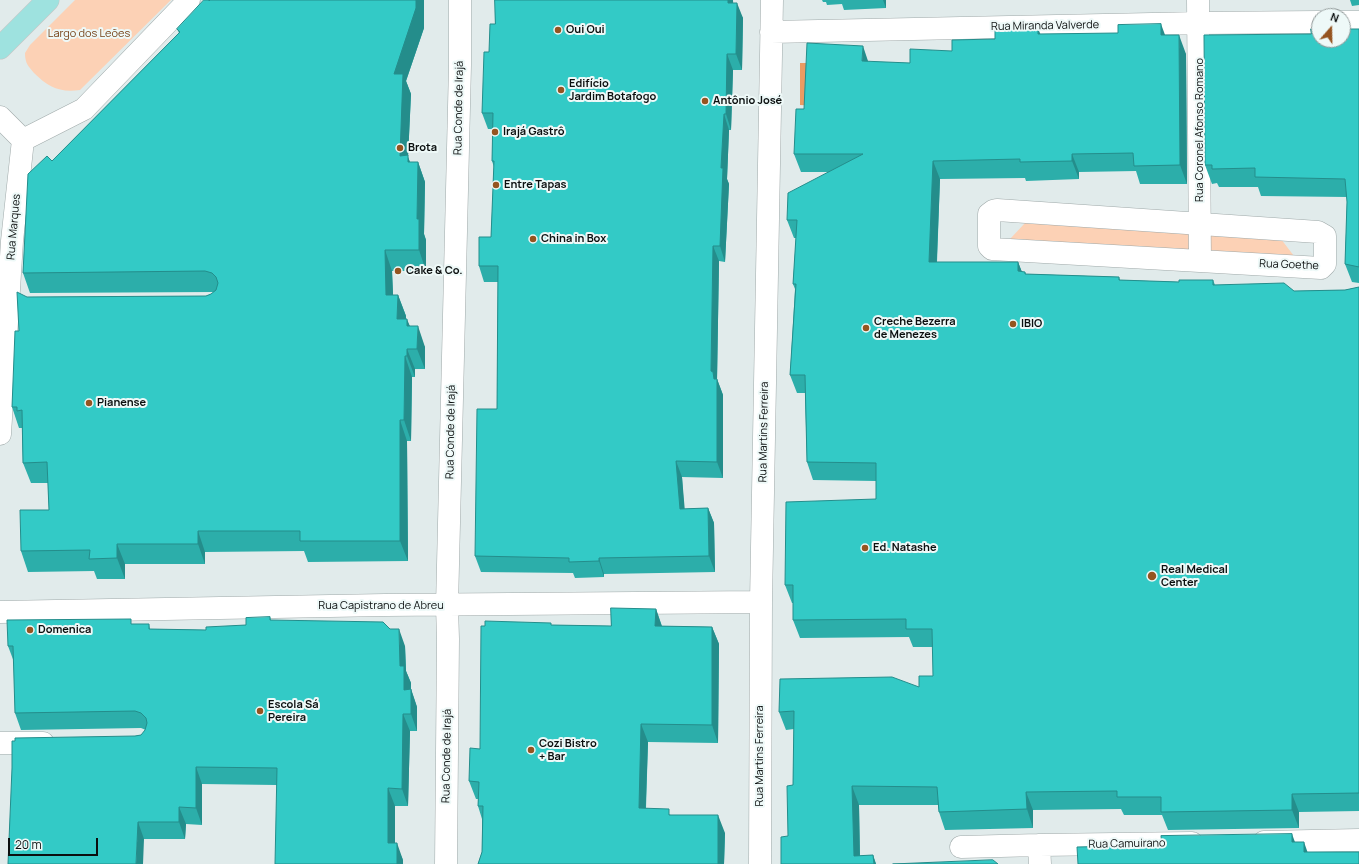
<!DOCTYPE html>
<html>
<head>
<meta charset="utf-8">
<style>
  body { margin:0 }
  #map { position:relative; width:1359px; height:864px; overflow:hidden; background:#e1ebeb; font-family:Manrope,sans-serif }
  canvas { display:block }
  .north { position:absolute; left:1311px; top:8px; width:40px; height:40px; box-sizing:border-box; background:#eef9f8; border:1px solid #939b9b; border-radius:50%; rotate:20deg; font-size:11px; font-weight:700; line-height:16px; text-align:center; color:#0b0f0f }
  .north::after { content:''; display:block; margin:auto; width:14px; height:18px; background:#955420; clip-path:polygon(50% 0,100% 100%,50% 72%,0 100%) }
  .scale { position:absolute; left:8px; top:838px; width:90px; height:18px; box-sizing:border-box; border:2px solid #0b0f0f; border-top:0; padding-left:5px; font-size:12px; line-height:14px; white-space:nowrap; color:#0b0f0f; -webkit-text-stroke:3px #eef9f8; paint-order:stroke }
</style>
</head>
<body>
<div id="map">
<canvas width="1359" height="864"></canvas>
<div class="north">N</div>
<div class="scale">20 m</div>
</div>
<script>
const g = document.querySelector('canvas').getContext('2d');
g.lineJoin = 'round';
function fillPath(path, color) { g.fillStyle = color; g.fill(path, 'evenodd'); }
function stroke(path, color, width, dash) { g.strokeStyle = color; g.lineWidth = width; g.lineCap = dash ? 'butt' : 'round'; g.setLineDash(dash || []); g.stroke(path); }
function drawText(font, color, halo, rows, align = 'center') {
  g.font = font + ' Manrope,sans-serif'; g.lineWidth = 4; g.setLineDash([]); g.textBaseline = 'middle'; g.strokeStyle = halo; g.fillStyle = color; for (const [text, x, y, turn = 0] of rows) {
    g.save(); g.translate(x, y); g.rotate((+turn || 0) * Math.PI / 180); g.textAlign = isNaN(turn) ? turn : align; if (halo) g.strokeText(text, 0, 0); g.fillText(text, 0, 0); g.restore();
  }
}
fillPath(new Path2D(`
  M 75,0 L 171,0 L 80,90 C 60,93 48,87 34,73 C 28,66 25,63 25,53 L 30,45 Z
  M 1025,223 L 1281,239 L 1294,256 L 1010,239 Z`), '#fcd1b5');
fillPath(new Path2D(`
  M 800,63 L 813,63 L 818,106 L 800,105 Z`), '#eb9b62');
const minor = new Path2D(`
  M 1198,0 L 1200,261
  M 1343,22 L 1359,22
  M 771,32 L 1199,23 L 1319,22
  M 0,117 L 23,140
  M 23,140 L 84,109 L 189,0
  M 997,210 L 1318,232 L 1325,236 L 1325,264 L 1321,268 L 992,249 L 989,246 L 989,214 L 993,211 Z
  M 0,434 L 12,241 L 23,140
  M 0,612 L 385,605 L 761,602
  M 0,743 L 43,743
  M 1264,842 L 1359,840
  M 961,847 L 1039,845
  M 446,864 L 448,639 L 447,606 L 460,65 L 460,0
  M 760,864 L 761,602 L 772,0
  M 1040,864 L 1039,845 L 1192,843`);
const major = new Path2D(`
  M 0,48 L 48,0`);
stroke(minor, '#9fa9a9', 23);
stroke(major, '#c4c5c5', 23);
stroke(minor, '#fff', 22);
stroke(major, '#9ee2df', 22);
fillPath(new Path2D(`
  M 822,0 L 886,0 L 886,8 L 844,10 L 842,4 L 827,5 L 826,2 L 823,2 Z
  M 1350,0 L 1359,0 L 1359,5 L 1352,6 Z
  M 209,1 L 424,28 L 406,81 L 411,94 L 408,157 L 410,162 L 418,162 L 425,182 L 424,234 L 426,240 L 426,271 L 392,271 L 393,295 L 398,295 L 406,316 L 406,319 L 410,326 L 425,347 L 425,369 L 415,369 L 415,377 L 412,377 L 411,441 L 407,441 L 408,561 L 308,562 L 304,551 L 205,552 L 205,564 L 125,564 L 125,579 L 97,579 L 94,571 L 28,572 L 21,551 L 49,510 L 48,483 L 31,483 L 23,463 L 22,428 L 19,428 L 12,407 L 19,331 L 27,297 L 206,296 L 211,294 L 214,292 L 30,293 L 23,273 L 52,161 L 179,33 L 177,29 Z
  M 733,3 L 743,18 L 742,70 L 733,70 L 731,130 L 729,130 L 727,179 L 729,184 L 725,262 L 719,261 L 717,379 L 723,395 L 723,478 L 682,477 L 684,509 L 708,508 L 714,523 L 715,572 L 604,574 L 604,577 L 575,578 L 573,573 L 481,572 L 475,556 L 497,409 L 498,282 L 484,282 L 479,266 L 491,237 L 494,167 L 492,161 L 493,129 L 488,129 L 482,113 L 489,52 L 495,24 Z
  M 1359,29 L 1359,283 L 1352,282 L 1345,264 L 1347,202 L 1347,197 L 1261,196 L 1258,187 L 1219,187 L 1217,183 L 1212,184 L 1205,165 L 1311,34 Z
  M 1040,34 L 1165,35 L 1186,54 L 1187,184 L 1140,184 L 1136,171 L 1079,172 L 1079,179 L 1026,181 L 1025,178 L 940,179 L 937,262 L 1018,262 L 1022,272 L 1025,272 L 1026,274 L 1119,277 L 1120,280 L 1179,282 L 1213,280 L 1215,285 L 1294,291 L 1345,290 L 1359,287 L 1359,811 L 1299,812 L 1299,828 L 1168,830 L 1162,815 L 1124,815 L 1121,809 L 1033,810 L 1033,828 L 945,830 L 939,812 L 938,805 L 859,805 L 860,856 L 873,855 L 876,864 L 781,864 L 788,836 L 793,785 L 794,729 L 786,730 L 779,712 L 919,687 L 933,676 L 933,647 L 913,647 L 909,637 L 800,638 L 793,620 L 793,603 L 792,603 L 785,585 L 876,499 L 876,481 L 813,480 L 807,462 L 805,393 L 797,393 L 790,375 L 795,289 L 793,284 L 796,238 L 794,238 L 787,220 L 828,172 L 801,172 L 794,154 L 804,109 L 868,62 L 910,63 L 995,39 Z
  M 656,609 L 662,626 L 712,627 L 719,644 L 718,743 L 648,742 L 646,808 L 671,815 L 725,833 L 724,864 L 478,864 L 482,852 L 482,819 L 478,806 L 478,799 L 476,799 L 469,781 L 480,749 L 552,625 L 611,626 Z
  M 270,617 L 271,620 L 405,646 L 406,671 L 411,683 L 411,690 L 411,689 L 417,707 L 417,731 L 410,731 L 408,806 L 395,806 L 395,843 L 403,860 L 276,785 L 202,784 L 202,825 L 186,824 L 185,839 L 144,839 L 8,864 L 135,736 L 141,735 L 146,730 L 141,728 L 21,730 L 15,713 L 14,662 L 8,646 L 133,624 L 149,624 L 150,629 L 206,630 L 246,625 Z`), '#2caeaa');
fillPath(new Path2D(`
  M 416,0 L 424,0 L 424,28 L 406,81 L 411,94 L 408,157 L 415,176 L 400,156 L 394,74 Z
  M 728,0 L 733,0 L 734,19 L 728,3 Z
  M 883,0 L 886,0 L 886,8 Z
  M 737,3 L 743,18 L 742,70 L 736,54 Z
  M 1161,24 L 1168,43 L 1161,35 Z
  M 1038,28 L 1045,46 L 1038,34 Z
  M 1179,35 L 1186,54 L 1187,184 L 1180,165 Z
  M 863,46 L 869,64 L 862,61 Z
  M 727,54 L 733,70 L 731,130 L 726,114 Z
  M 724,114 L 729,130 L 727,179 L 729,184 L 725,262 L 720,246 L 721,168 Z
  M 1072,154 L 1079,172 L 1079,179 L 1072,161 Z
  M 933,161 L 940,179 L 936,280 L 929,262 Z
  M 418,162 L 425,182 L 424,234 L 426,240 L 426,271 L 419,250 L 417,219 Z
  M 713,246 L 719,261 L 717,381 L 717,379 L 723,395 L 723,478 L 717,462 L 711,371 Z
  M 385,250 L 392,271 L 394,316 L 386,295 Z
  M 1018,262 L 1025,280 L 1018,271 Z
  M 398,295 L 406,316 L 405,340 L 397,319 Z
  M 407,319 L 415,340 L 407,326 Z
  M 418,326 L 425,347 L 425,369 L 417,349 Z
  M 407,349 L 415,369 L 415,377 L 407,356 Z
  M 405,356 L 412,377 L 411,441 L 404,420 Z
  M 400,420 L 407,441 L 408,561 L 400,541 Z
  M 676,461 L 682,477 L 686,524 L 680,509 Z
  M 708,508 L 714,523 L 715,572 L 709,556 Z
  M 198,531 L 205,552 L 205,564 L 198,544 Z
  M 117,544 L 125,564 L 125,579 L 117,558 Z
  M 599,558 L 604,574 L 604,577 L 599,561 Z
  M 656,609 L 662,627 L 655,626 Z
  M 712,627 L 719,644 L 718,743 L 712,725 Z
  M 399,629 L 405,646 L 406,671 L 411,683 L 410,707 L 404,690 L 400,666 Z
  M 411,689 L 417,707 L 417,731 L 411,714 Z
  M 403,714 L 410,731 L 408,806 L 402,789 Z
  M 641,724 L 648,742 L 645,826 L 639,808 Z
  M 196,767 L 202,784 L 202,825 L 196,808 Z
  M 852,786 L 859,805 L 860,864 L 854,856 Z
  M 388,788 L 395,806 L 395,860 L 388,843 Z
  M 1026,792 L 1033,810 L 1033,828 L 1027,809 Z
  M 1292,794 L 1299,812 L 1299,828 L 1292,810 Z
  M 179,807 L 186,824 L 185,839 L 179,822 Z
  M 718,815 L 725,833 L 724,864 L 718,864 Z
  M 138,822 L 144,839 L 143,864 L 136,864 Z
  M 1292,834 L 1299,853 L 1292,842 Z
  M 1304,842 L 1311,862 L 1304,852 Z
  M 397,843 L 403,860 L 403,864 L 397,864 Z
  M 873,855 L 876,864 L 874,864 Z`), '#248d8b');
const building = new Path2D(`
  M 204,0 L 209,0 L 209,1 L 210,0 L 416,0 L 416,8 L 394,74 L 403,74 L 400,156 L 408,155 L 408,162 L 418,162 L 417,219 L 419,219 L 419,250 L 385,250 L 386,295 L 398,295 L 397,319 L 407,319 L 407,326 L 418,326 L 417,349 L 407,349 L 407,356 L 405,356 L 404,420 L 400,420 L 400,541 L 300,541 L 300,531 L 198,531 L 198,544 L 117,544 L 117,558 L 89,559 L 90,550 L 21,551 L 20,510 L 49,510 L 47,462 L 23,463 L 22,410 L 17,411 L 17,407 L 12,407 L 15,331 L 19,331 L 17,292 L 27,297 L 206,296 L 211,294 L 216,290 L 218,283 L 216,277 L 212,273 L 205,271 L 23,273 L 28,174 L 47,156 L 52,161 L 180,32 L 177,29 Z
  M 495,0 L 728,0 L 728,3 L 737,3 L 736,54 L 727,54 L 726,114 L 724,114 L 721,168 L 723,168 L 720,246 L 713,246 L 711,371 L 713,372 L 714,379 L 717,379 L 717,462 L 676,461 L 680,509 L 708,508 L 709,556 L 599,558 L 599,561 L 569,562 L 569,558 L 475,556 L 477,409 L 497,409 L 498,266 L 479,266 L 479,237 L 491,237 L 494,161 L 492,161 L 493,113 L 482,113 L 484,52 L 489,52 L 490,24 L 495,24 Z
  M 1161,24 L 1161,35 L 1179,35 L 1180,165 L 1134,166 L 1133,153 L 1072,154 L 1072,161 L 1020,162 L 1020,159 L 933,161 L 929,262 L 1018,262 L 1018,271 L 1025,272 L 1025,274 L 1119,277 L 1119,280 L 1179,282 L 1179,280 L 1213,280 L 1213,285 L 1284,283 L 1294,291 L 1345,290 L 1359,287 L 1359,793 L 1292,794 L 1292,810 L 1161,812 L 1161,797 L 1117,797 L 1117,791 L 1026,792 L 1027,809 L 939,812 L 937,787 L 852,786 L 854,856 L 873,855 L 874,864 L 781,864 L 781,837 L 788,836 L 787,786 L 793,785 L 794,711 L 779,712 L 780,679 L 892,677 L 919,687 L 919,676 L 933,676 L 932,629 L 906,629 L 906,619 L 793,620 L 793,585 L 785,585 L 786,502 L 876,499 L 876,463 L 807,462 L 805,375 L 790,375 L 796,284 L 793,284 L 797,220 L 787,220 L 788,193 L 863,154 L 794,154 L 796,109 L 804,109 L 807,43 L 863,46 L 862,61 L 910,63 L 910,49 L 952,51 L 952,40 L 995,39 L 995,28 L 1038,28 L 1038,34 L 1118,33 L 1118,25 Z
  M 1311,29 L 1319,29 L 1319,40 L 1343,40 L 1343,29 L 1359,29 L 1359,267 L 1345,264 L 1347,202 L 1345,179 L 1255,177 L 1255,168 L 1212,169 L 1212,165 L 1205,165 L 1204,35 L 1311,34 Z
  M 611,608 L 656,609 L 655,626 L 712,627 L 712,725 L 641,724 L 639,808 L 669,809 L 669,815 L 718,815 L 718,864 L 478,864 L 482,852 L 483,806 L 478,806 L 479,782 L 469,781 L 470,748 L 480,749 L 481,626 L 485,626 L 485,621 L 551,623 L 551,625 L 611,626 Z
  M 270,617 L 270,620 L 383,622 L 390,629 L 399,629 L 400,666 L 404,666 L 404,690 L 411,689 L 411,714 L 403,714 L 402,789 L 388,788 L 388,843 L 397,843 L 397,864 L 275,864 L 277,768 L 196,767 L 196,808 L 179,807 L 179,822 L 138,822 L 136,864 L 8,864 L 12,768 L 12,741 L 15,741 L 15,738 L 135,736 L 141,735 L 145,730 L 147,723 L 146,718 L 141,713 L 135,711 L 15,713 L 13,646 L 8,646 L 7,620 L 131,619 L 131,624 L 149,624 L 149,629 L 206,630 L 206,627 L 246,625 L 246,618 Z
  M 1292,834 L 1292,842 L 1304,842 L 1304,852 L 1359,852 L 1359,864 L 1078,864 L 1077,847 L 1162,845 L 1161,836 Z
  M 993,860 L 998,864 L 893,864 Z`);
fillPath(building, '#33cac6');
stroke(building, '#248d8b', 1);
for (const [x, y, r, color] of [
  [558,30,4,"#955420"],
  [561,90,4,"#955420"],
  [705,101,4,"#955420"],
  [495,132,4,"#955420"],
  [400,148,4,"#955420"],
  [496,185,4,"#955420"],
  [533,239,4,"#955420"],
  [398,271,4,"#955420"],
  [1013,324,4,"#955420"],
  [866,328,4,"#955420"],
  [89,403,4,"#955420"],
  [865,548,4,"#955420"],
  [1152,576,5,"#955420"],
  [30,630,4,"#955420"],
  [260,711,4,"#955420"],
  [531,750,4,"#955420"]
]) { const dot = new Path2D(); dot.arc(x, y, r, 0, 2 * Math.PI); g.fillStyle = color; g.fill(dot); stroke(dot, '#eef9f8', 1.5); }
drawText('11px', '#0b0f0f', '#eef9f8', [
  ["Rua Miranda Valverde",1045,26,-1],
  ["Rua Conde de Irajá",459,108,-89],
  ["Rua Coronel Afonso Romano",1200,130,-90],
  ["Rua Marques",14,227,-85],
  ["Rua Goethe",1289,265,2],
  ["Rua Conde de Irajá",451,432,-89],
  ["Rua Martins Ferreira",764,432,-89],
  ["Rua Capistrano de Abreu",381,606],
  ["Rua Conde de Irajá",447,756,-89],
  ["Rua Martins Ferreira",760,756,-90],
  ["Rua Camuirano",1127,844,-1]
]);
drawText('bold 11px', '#0b0f0f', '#eef9f8', [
  ["Oui Oui",566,30],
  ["Edifício",569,84],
  ["Jardim Botafogo",569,97],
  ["Antônio José",713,101],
  ["Irajá Gastrô",503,132],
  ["Brota",408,148],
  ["Entre Tapas",504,185],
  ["China in Box",541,239],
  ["Cake & Co.",406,271],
  ["Creche Bezerra",874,322],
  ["de Menezes",874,335],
  ["IBIO",1021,324],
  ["Pianense",97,403],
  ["Ed. Natashe",873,548],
  ["Real Medical",1161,570],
  ["Center",1161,583],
  ["Domenica",38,630],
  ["Escola Sá",268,705],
  ["Pereira",268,718],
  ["Cozi Bistro",539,744],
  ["+ Bar",539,757]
], 'left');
drawText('11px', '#764218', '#eef9f8', [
  ["Largo dos Leões",89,34]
]);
</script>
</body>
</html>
